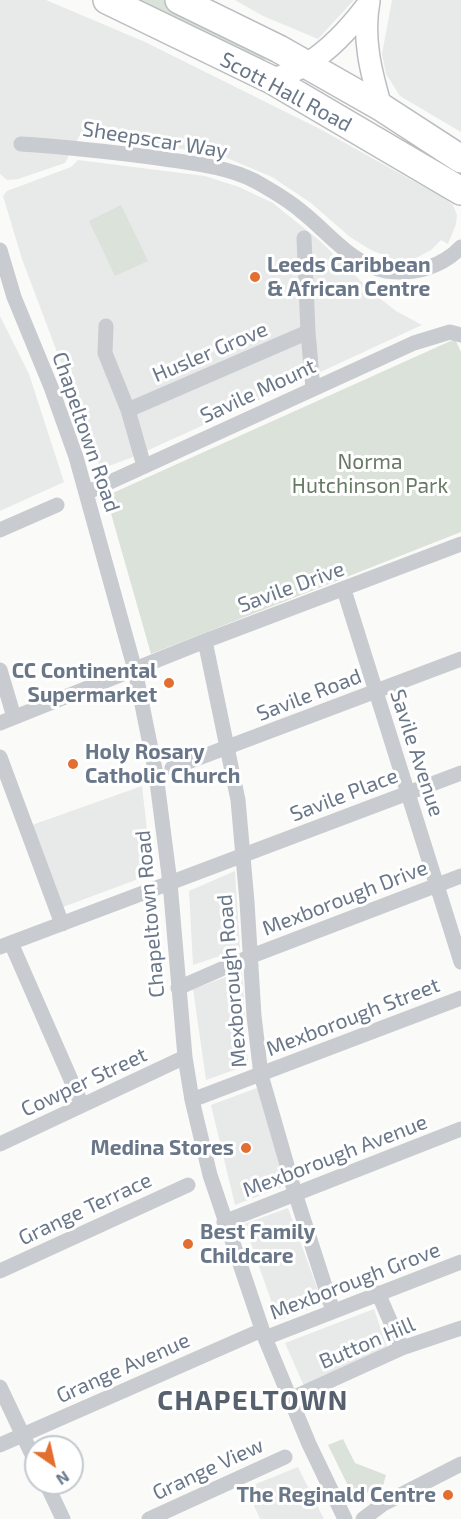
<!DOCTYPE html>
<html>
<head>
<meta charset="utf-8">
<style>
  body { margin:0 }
  #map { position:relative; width:461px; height:1519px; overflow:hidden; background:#fafaf8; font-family:"Exo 2",sans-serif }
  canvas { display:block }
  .north { position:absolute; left:24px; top:1435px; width:60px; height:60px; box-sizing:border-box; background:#fff; border:2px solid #c3c9d0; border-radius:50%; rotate:146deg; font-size:16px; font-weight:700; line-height:24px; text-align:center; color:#697789 }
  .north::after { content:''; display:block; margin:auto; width:21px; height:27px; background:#e26e30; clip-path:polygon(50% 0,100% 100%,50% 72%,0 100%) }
</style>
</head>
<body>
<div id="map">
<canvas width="461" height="1519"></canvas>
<div class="north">N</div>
</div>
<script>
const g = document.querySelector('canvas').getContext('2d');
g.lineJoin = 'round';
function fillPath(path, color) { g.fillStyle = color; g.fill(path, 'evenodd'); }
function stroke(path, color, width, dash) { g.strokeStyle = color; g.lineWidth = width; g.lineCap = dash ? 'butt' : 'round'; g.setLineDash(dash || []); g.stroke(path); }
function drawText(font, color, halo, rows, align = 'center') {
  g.font = font + ' "Exo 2",sans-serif'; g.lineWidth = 6; g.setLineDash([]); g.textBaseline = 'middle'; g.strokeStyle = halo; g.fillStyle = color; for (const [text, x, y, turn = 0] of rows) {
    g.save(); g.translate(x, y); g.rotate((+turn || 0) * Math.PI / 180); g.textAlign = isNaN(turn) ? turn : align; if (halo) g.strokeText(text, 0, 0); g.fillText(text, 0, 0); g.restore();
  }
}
fillPath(new Path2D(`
  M 0,0 L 46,0 L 145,42 L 320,129 L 442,197 L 453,205 L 457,215 L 456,224 L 448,244 L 441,240 L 431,250 L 416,258 L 396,260 L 371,250 L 350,237 L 311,203 L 272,177 L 220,155 L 182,149 L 94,140 L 81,133 L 65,163 L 18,179 L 7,180 L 0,174 Z
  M 235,0 L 354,0 L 318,39 L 263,16 Z
  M 392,0 L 461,0 L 461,132 L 400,96 L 386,74 L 382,54 Z
  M 78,160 L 205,176 L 239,187 L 273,203 L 320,241 L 373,293 L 396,311 L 422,325 L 301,381 L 133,457 L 101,469 L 22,259 L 3,196 L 7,191 L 71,167 Z
  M 0,316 L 29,374 L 64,482 L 0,511 Z
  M 142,786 L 152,874 L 63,907 L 32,825 Z
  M 235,871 L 240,949 L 193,965 L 189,891 Z
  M 242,971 L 248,1065 L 206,1080 L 193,989 Z
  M 257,1088 L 285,1186 L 235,1205 L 211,1105 Z
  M 288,1208 L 323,1304 L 278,1320 L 244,1224 Z
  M 374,1309 L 387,1347 L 304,1386 L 285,1343 Z
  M 298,1467 L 324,1519 L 260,1519 L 246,1488 Z`), '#e8e9e9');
fillPath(new Path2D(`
  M 133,0 L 163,0 L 268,53 L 264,61 L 255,60 Z
  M 121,205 L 148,261 L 115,276 L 89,221 Z
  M 455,339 L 461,352 L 461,532 L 151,654 L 106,496 Z
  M 343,1439 L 355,1463 L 386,1475 L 383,1486 L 354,1498 L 328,1445 Z`), '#dbe2d9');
const secondary = new Path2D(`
  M 369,1 C 362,38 371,72 381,107
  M 272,80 C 284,75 297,71 307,64 C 332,48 351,27 368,4`);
const highway = new Path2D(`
  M 107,0 L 272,80 L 461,191
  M 179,0 L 279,49 L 381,107 L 461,159`);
stroke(secondary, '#babec4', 24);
stroke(highway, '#bbbdc1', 30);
stroke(new Path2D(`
  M 21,144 C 67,147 112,152 158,158 C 190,163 226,166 255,181 C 271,190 287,199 301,211 C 327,231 352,265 386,271 C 414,275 442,267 461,247
  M 304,238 L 308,332 L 313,389
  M 0,250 L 14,297 L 51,387 L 76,457 L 135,670 L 156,774 L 170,883 L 185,1057 L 192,1100 L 210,1175 L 265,1338 L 309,1444 L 345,1519
  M 106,326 L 105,353 L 128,410 L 144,466
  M 128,410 L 308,332
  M 86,493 L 414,343 L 450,332 L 461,335
  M 0,530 L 57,505
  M 344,590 L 461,962
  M 205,641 L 238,800 L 247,902 L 254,1016 L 261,1075 L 295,1193 L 333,1311
  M 0,670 L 14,717
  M 0,723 L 205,641 L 461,544
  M 0,757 L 62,924
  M 172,768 L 461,659
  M 11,943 L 82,1105
  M 0,947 L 461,773
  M 178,988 L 249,957 L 461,876
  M 192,1100 L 461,998
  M 0,1144 L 185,1057
  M 224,1222 L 461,1129
  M 0,1271 L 188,1185
  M 378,1293 L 402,1348
  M 265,1338 L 461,1262
  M 0,1387 L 36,1463
  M 290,1399 L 402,1348 L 461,1328
  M 0,1445 L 262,1330
  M 46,1483 L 63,1519
  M 149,1519 L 285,1457
  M 363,1519 L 383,1504 L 461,1464`), '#c8cbcf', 15);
stroke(secondary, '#fff', 21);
stroke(highway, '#fff', 27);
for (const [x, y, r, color] of [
  [255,277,6,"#e26e30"],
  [169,683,6,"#e26e30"],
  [73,764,6,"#e26e30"],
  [246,1148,6,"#e26e30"],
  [188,1244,6,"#e26e30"],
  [448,1495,6,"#e26e30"]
]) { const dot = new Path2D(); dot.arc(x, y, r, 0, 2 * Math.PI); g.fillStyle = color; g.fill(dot); stroke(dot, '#fff', 2); }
drawText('21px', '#697789', '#fff', [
  ["Scott Hall Road",286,92,28],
  ["Sheepscar Way",155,140,9],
  ["Husler Grove",210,352,-23],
  ["Savile Mount",258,391,-25],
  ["Chapeltown Road",86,432,71],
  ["Savile Drive",291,587,-20],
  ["Savile Road",309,695,-21],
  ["Savile Avenue",417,753,72],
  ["Savile Place",344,795,-21],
  ["Mexborough Drive",345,898,-21],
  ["Chapeltown Road",150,914,-95],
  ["Mexborough Road",232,981,-95],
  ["Mexborough Street",353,1017,-21],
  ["Cowper Street",84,1082,-25],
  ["Mexborough Avenue",335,1156,-21],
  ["Grange Terrace",85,1209,-25],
  ["Mexborough Grove",355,1281,-21],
  ["Button Hill",367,1343,-23],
  ["Grange Avenue",123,1368,-24],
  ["Grange View",208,1469,-25]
]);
drawText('bold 21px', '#697789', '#fff', [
  ["Leeds Caribbean",267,265],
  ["& African Centre",267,289],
  ["CC Continental",157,671,"right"],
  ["Supermarket",157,695,"right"],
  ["Holy Rosary",85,752],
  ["Catholic Church",85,776],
  ["Medina Stores",234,1148,"right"],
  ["Best Family",200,1232],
  ["Childcare",200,1256],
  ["The Reginald Centre",436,1495,"right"]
], 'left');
drawText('21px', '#667a64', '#fff', [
  ["Norma",370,462],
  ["Hutchinson Park",370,486]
]);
g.letterSpacing = '1.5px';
drawText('bold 27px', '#57616e', '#fff', [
  ["CHAPELTOWN",253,1401]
]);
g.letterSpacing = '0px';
</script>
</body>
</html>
